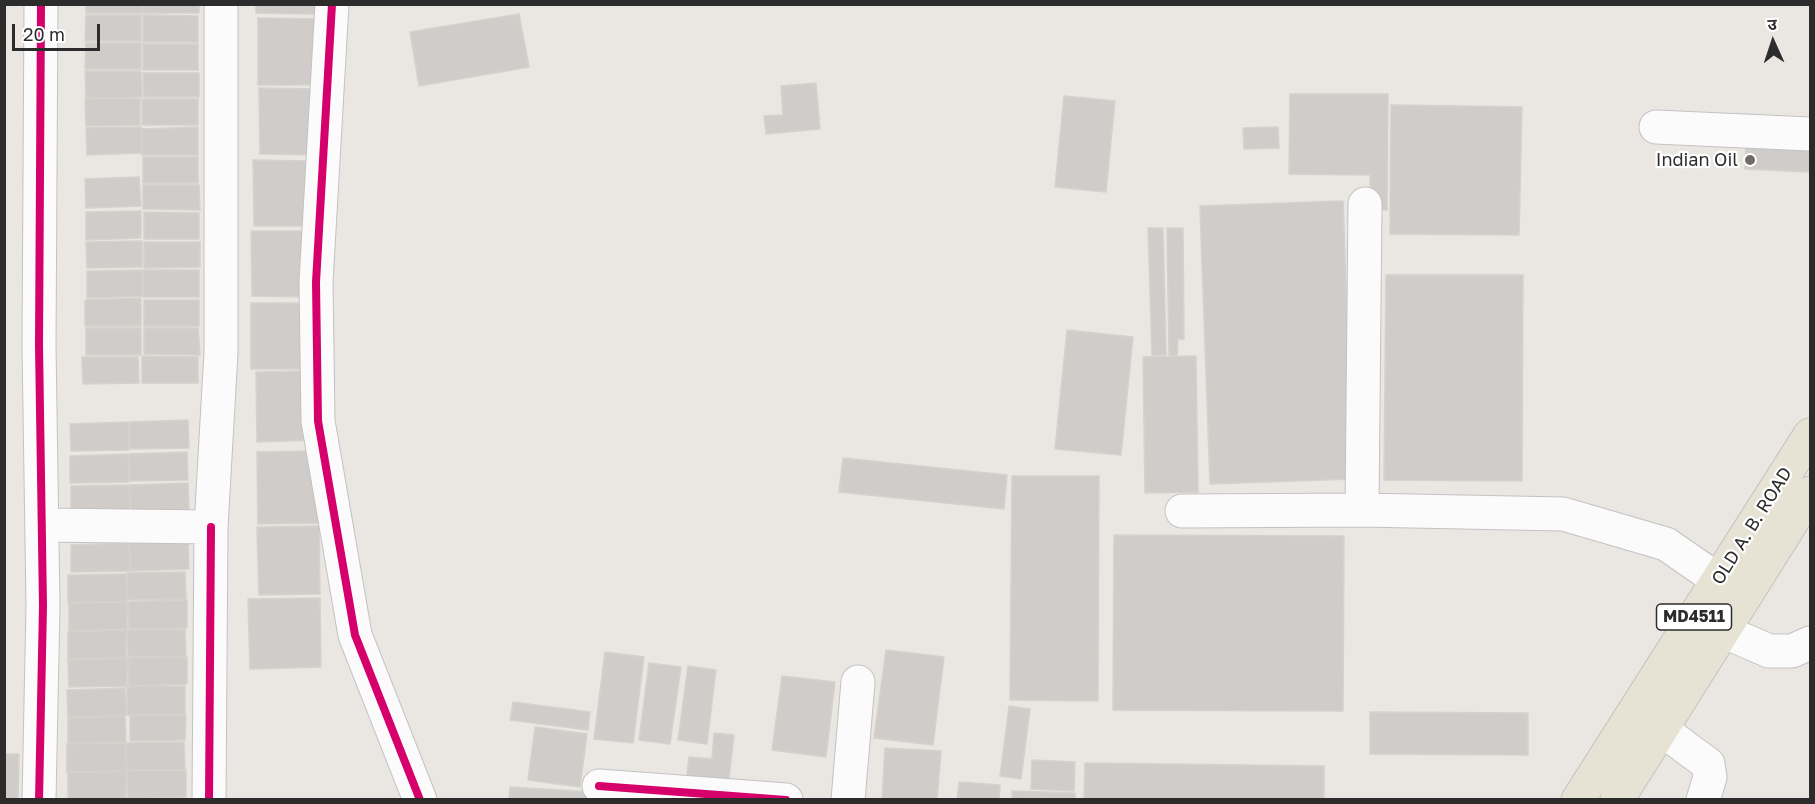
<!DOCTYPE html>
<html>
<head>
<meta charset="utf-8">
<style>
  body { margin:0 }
  #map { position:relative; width:1815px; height:804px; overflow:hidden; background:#eae6e2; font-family:"Golos Text","Noto Sans Devanagari",sans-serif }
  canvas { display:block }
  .frame { position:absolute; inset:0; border:6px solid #2c2c2c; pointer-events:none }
  .north { position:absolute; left:1743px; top:12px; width:60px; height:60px; -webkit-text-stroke:4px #fff; paint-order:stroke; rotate:357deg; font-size:16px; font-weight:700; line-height:24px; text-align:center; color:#2c2c2c }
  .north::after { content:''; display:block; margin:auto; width:21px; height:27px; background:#2c2c2c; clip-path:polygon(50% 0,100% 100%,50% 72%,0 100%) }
  .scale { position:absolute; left:12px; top:24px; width:88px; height:27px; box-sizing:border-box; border:3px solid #2c2c2c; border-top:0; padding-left:8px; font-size:18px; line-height:21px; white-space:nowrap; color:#2c2c2c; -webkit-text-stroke:4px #fff; paint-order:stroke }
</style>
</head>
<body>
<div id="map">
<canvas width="1815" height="804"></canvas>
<div class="frame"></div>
<div class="north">उ</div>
<div class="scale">20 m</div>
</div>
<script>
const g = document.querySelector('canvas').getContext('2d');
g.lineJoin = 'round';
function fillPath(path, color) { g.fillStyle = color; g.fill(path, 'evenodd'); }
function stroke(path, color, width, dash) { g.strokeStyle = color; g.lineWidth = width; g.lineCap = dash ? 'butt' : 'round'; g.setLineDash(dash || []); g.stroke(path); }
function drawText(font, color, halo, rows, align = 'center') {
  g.font = font + ' "Golos Text",sans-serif'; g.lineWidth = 4.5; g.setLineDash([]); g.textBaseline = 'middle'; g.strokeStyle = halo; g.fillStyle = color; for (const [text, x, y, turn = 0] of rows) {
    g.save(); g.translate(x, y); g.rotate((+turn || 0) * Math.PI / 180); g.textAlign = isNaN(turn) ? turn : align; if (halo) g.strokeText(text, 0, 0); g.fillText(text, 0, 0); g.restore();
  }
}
const building = new Path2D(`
  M 86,4 L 142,4 L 142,13 L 86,13 Z
  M 143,4 L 199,4 L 199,13 L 143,13 Z
  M 256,4 L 314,4 L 315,14 L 256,13 Z
  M 519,14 L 529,67 L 419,86 L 410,32 Z
  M 86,15 L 141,15 L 141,41 L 85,41 Z
  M 143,15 L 198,16 L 198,42 L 143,42 Z
  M 258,18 L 316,19 L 317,85 L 258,85 Z
  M 86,43 L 141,43 L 141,69 L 85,69 Z
  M 143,44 L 198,44 L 198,70 L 143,70 Z
  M 85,71 L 141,71 L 142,97 L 86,98 Z
  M 143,73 L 199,73 L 199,97 L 144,97 Z
  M 816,83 L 820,129 L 766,134 L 764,116 L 783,115 L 781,86 Z
  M 259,88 L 317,89 L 318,155 L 260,154 Z
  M 1290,94 L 1388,94 L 1387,210 L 1370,210 L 1370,175 L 1289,174 Z
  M 1064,96 L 1115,101 L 1106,192 L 1055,187 Z
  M 140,98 L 140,125 L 86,126 L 85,99 Z
  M 142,99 L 198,99 L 198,125 L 142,125 Z
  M 1391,105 L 1522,107 L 1519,235 L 1390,234 Z
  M 141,127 L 142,153 L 87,155 L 86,128 Z
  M 198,127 L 198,155 L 142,155 L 142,129 Z
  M 1278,127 L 1279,148 L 1244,149 L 1243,128 Z
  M 1746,137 L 1810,139 L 1810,172 L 1745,169 Z
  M 143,157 L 198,157 L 198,183 L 143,183 Z
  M 253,160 L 312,161 L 313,226 L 254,226 Z
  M 139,177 L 141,206 L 86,208 L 85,179 Z
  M 143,185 L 199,185 L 200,210 L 143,209 Z
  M 1343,201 L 1353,479 L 1210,484 L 1200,206 Z
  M 141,211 L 141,238 L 86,240 L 86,212 Z
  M 144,212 L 199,213 L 199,239 L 144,239 Z
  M 1148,228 L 1163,228 L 1166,355 L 1152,355 Z
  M 1167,228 L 1183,228 L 1184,339 L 1178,339 L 1177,356 L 1169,356 Z
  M 251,231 L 310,231 L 311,297 L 252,296 Z
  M 142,241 L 142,267 L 87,268 L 86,242 Z
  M 144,242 L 200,242 L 200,267 L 144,268 Z
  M 142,270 L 142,296 L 87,298 L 87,271 Z
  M 143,270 L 199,270 L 199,297 L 143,297 Z
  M 1386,275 L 1523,275 L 1522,481 L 1384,480 Z
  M 141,298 L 141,326 L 85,326 L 85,300 Z
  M 144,300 L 199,300 L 199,326 L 144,326 Z
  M 251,303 L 309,303 L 310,369 L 251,369 Z
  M 86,328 L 141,328 L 141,355 L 86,355 Z
  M 144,328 L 198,328 L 200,355 L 144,354 Z
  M 1067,330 L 1133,337 L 1121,455 L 1055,449 Z
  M 142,356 L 198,357 L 198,383 L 142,383 Z
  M 1196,356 L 1198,492 L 1145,493 L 1143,357 Z
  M 82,357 L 138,357 L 139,383 L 83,384 Z
  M 312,371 L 314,440 L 257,442 L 256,372 Z
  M 188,420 L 189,448 L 130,449 L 130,422 Z
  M 129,422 L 129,450 L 71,451 L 70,424 Z
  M 319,451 L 320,523 L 258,524 L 257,452 Z
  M 187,452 L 188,480 L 130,481 L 129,454 Z
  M 128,454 L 129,482 L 70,483 L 70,456 Z
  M 843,458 L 1007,475 L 1004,509 L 839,492 Z
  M 1012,476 L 1099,476 L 1098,701 L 1010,700 Z
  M 188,483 L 189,511 L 131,512 L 130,485 Z
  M 129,485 L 130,512 L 71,514 L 71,486 Z
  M 319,526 L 320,594 L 259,595 L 257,527 Z
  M 1114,535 L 1344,536 L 1343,711 L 1113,710 Z
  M 188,542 L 189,569 L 131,571 L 130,543 Z
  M 129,543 L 130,571 L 71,572 L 71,545 Z
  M 185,572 L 186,599 L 128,600 L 127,573 Z
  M 126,574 L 127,601 L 68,603 L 68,575 Z
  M 320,598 L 321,667 L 250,669 L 248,599 Z
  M 187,600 L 187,628 L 129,629 L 128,602 Z
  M 127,602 L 127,629 L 69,631 L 69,603 Z
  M 185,629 L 186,656 L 128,657 L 127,630 Z
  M 126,630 L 126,658 L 68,659 L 68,632 Z
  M 886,650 L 944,657 L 933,745 L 874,738 Z
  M 605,652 L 644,657 L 633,743 L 594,739 Z
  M 187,657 L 187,684 L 129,686 L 128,658 Z
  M 127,658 L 127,686 L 69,687 L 68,660 Z
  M 649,663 L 681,667 L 670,744 L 639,740 Z
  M 688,666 L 716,670 L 707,744 L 678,740 Z
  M 782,676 L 835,682 L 826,757 L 772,750 Z
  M 185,686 L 185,714 L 127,715 L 127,687 Z
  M 125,688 L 126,716 L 68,717 L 67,690 Z
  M 513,702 L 590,712 L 588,730 L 510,720 Z
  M 1009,706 L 1030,709 L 1021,779 L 1000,776 Z
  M 1370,712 L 1528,713 L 1528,755 L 1370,754 Z
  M 186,715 L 185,740 L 130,741 L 130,716 Z
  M 125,716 L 126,742 L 68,743 L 68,718 Z
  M 535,727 L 587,734 L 580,787 L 528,780 Z
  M 714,733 L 734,735 L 728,787 L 686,782 L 689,757 L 712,759 Z
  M 184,742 L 185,769 L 127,770 L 126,743 Z
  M 125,743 L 126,771 L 67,772 L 67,744 Z
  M 885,748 L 941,751 L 937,800 L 882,800 Z
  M 4,754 L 19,754 L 18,800 L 4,800 Z
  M 1032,760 L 1075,762 L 1074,791 L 1031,789 Z
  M 1085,763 L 1324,766 L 1324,800 L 1084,800 Z
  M 186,770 L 186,797 L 128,799 L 127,771 Z
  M 126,771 L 126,799 L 68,800 L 68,773 Z
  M 959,782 L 1000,785 L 999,800 L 957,800 Z
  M 510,787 L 609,793 L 609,800 L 509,800 Z
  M 1012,791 L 1075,793 L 1075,800 L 1012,800 Z`);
fillPath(building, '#cfccc9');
stroke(building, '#d5d2ce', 1.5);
const minor = new Path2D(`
  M 332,4 L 316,282 L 318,421 L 355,635 L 420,800
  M 1656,127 L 1810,134
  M 1362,510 L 1365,204
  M 1182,511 L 1362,510 L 1563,514 L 1666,544 L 1718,580
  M 42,525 L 211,527 L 221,352 L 221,4
  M 1723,631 L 1769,651 L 1792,651 L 1810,643
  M 1662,730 L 1708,764 L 1710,777 L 1703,800
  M 599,786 L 786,800
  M 39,800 L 43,606 L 39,345 L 41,4
  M 209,800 L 211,527
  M 848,800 L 858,682`);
const major = new Path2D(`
  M 1578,800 L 1810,435
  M 1617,800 L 1810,493`);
stroke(minor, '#c3c2c3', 35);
stroke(major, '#c6c4c2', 35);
stroke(minor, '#fcfbfb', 33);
stroke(major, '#e7e3d4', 33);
stroke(new Path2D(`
  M 332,4 L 316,282 L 318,421 L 355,635 L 420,800
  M 599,786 L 786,800
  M 39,800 L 43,606 L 39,345 L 41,4
  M 209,800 L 211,527`), '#d6006c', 8);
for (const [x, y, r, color] of [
  [1750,160,6,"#6e6d6c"]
]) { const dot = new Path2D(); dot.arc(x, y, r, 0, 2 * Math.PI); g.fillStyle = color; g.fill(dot); stroke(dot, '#fff', 2); }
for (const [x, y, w] of [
  [1694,617,75]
]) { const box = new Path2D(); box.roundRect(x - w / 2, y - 13, w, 26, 4.5); g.fillStyle = '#fff'; g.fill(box); stroke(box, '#2c2c2c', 1.5); }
drawText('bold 16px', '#2c2c2c', null, [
  ["MD4511",1694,617]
]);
drawText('18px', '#2c2c2c', '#fff', [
  ["Indian Oil",1738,160]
], 'right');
drawText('18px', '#2c2c2c', '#fff', [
  ["OLD A. B. ROAD",1752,526,-58]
]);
</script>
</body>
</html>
